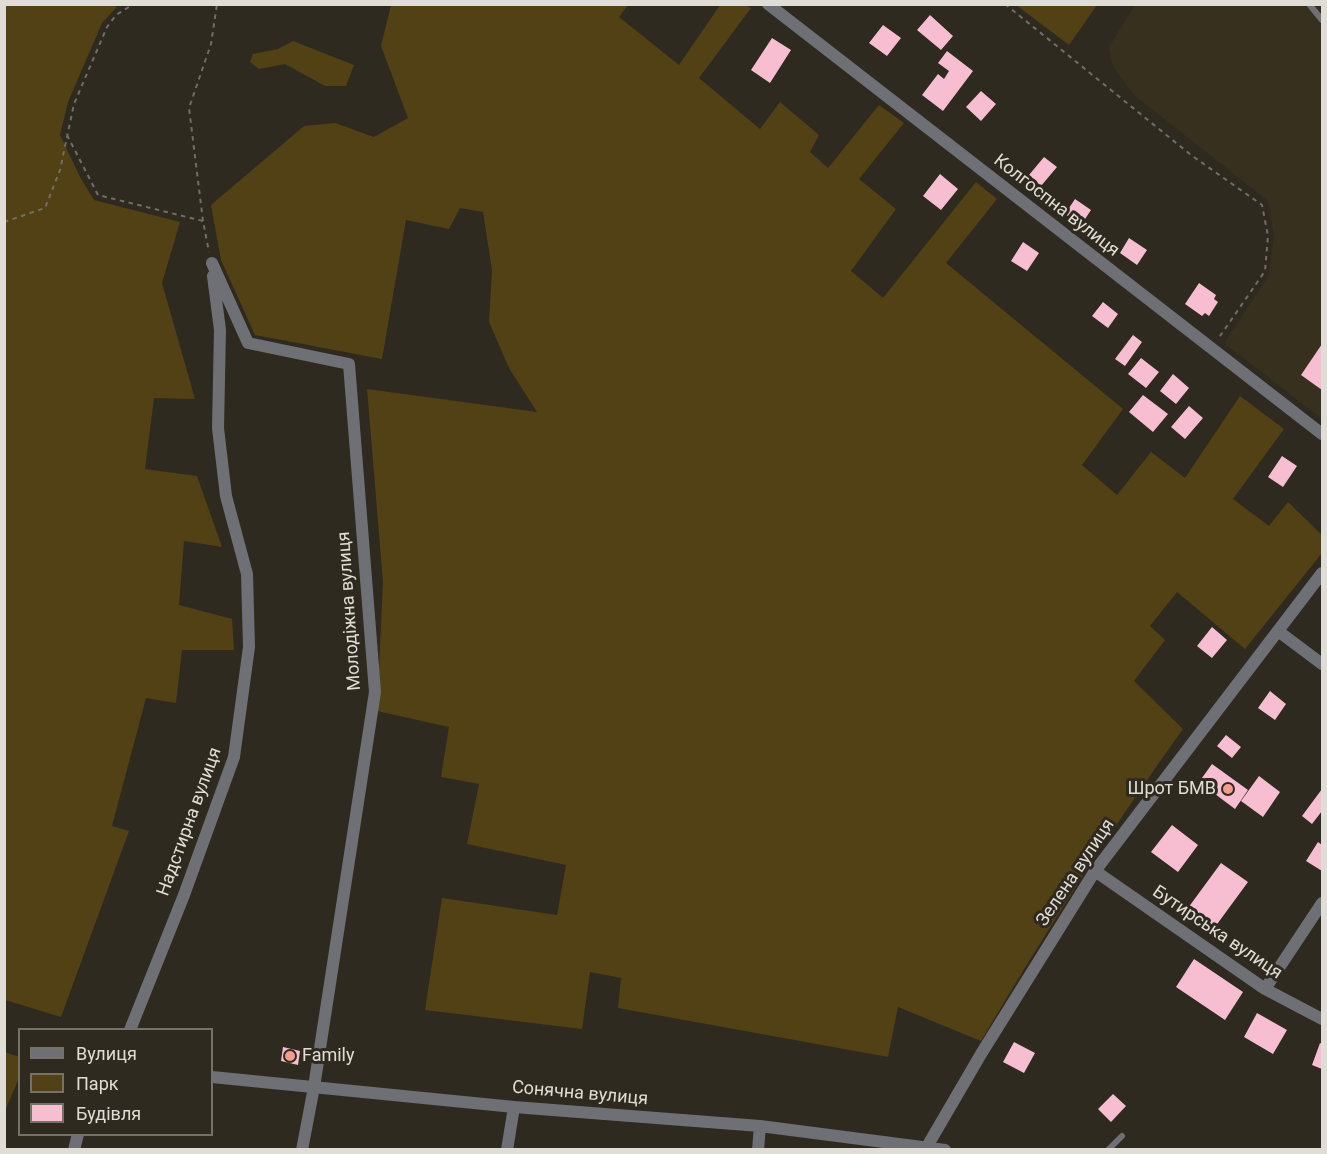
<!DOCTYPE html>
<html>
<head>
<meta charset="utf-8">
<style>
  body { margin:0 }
  #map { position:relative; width:1327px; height:1154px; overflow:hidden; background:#2f2a20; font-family:Roboto,sans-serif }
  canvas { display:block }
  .frame { position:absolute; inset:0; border:6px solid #e0ddd6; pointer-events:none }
  .legend { position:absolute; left:18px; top:1028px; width:195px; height:108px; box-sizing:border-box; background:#2f2a20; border:2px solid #767269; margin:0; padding:8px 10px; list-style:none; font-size:18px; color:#e0ddd6 }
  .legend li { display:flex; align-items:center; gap:12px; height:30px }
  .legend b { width:30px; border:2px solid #767269 }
</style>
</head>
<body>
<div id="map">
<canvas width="1327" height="1154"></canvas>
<div class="frame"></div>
<ul class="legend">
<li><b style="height:8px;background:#6f7075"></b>Вулиця</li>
<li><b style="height:16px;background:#524114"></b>Парк</li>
<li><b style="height:16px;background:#f6bed0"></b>Будівля</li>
</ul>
</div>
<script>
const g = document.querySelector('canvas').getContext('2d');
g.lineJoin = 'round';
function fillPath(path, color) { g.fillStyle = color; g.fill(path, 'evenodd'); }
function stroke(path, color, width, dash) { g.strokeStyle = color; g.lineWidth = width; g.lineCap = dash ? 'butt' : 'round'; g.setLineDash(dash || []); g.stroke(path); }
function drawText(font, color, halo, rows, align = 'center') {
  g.font = font + ' Roboto,sans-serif'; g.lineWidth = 6; g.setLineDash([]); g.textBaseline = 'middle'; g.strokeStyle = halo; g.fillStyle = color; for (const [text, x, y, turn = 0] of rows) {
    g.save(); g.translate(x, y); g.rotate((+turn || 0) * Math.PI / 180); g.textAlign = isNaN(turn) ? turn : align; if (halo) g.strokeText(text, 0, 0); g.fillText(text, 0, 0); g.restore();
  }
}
fillPath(new Path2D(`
  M 1135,5 L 1322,5 L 1322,419 L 1224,343 L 1269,275 L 1274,235 L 1268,201 L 1134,95 L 1113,67 L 1109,47 Z`), '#37301f');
fillPath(new Path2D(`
  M 110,5 L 117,7 L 102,23 L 68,102 L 60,135 L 80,177 L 94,200 L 180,222 L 162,283 L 195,399 L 154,398 L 145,469 L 197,476 L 222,547 L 184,541 L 179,605 L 232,619 L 234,650 L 182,650 L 176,703 L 146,698 L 112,826 L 129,831 L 61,1017 L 5,1000 L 4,5 Z
  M 391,5 L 628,5 L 619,17 L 679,65 L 720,5 L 746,5 L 751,8 L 699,78 L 760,129 L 780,102 L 819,135 L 810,152 L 828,168 L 879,105 L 904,123 L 859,179 L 896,209 L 851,271 L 883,298 L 976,182 L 997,199 L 946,263 L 1123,409 L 1082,465 L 1117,495 L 1151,452 L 1185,478 L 1240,396 L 1284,429 L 1233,499 L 1269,526 L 1288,502 L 1322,535 L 1322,553 L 1245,649 L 1177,592 L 1150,626 L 1165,640 L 1134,681 L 1183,729 C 1111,829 1044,934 981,1041 L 898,1007 L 888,1057 L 618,1008 L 621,978 L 590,972 L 582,1029 L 425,1010 L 442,898 L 557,915 L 566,865 L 467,844 L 479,784 L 441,777 L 449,727 L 377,711 L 383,582 L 367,389 L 537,412 L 509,368 L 489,322 L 492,270 L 483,212 L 460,208 L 449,229 L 406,220 L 382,359 L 255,335 L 221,260 L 211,205 L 304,126 L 335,123 L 374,137 L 408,118 L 381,46 Z
  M 1016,5 L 1097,5 L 1069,45 Z
  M 293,41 L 354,65 L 346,86 L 325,86 L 285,64 L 259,69 L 250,62 L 253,54 L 278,49 Z
  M 4,1052 L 20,1057 L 19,1078 L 5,1111 Z`), '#524114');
fillPath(new Path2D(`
  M 930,15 L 953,36 L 941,50 L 917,30 Z
  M 883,25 L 901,38 L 887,56 L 869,43 Z
  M 772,38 L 791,50 L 770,83 L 751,70 Z
  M 947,51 L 973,71 L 943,111 L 922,95 L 938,74 L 944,79 L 949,71 L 938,63 Z
  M 981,91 L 996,104 L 981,121 L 966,107 Z
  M 1044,157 L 1057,167 L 1041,186 L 1029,175 Z
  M 940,174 L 958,189 L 941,210 L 923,196 Z
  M 1075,199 L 1091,210 L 1081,225 L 1065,214 Z
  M 1129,238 L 1147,250 L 1137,265 L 1120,253 Z
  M 1023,242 L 1039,253 L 1027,271 L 1011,261 Z
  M 1199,283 L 1216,295 L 1214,299 L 1218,302 L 1209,316 L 1205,313 L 1202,316 L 1185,304 Z
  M 1103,302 L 1118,314 L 1108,328 L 1092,316 Z
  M 1133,335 L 1142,342 L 1125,366 L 1115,359 Z
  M 1322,344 L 1322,390 L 1301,375 Z
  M 1141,358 L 1159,372 L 1146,388 L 1128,374 Z
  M 1173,374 L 1189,388 L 1176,404 L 1160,391 Z
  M 1143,395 L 1168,414 L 1153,432 L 1129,412 Z
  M 1189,406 L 1203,418 L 1185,439 L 1171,427 Z
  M 1282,456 L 1297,466 L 1283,487 L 1268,477 Z
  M 1212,627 L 1227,640 L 1212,658 L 1197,646 Z
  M 1270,691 L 1286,704 L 1275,720 L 1258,708 Z
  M 1226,735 L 1241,747 L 1232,758 L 1217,746 Z
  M 1212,764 L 1248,790 L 1235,809 L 1199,782 Z
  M 1259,776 L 1280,792 L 1263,817 L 1241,801 Z
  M 1322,789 L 1322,811 L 1312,824 L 1302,816 Z
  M 1172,825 L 1198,845 L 1178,872 L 1151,852 Z
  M 1318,842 L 1322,845 L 1322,871 L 1306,861 Z
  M 1221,863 L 1248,882 L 1215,927 L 1188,908 Z
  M 1194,959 L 1243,992 L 1225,1020 L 1176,987 Z
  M 1257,1013 L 1287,1030 L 1273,1054 L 1244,1037 Z
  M 1014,1042 L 1035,1053 L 1024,1073 L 1003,1062 Z
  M 1320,1043 L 1322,1044 L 1322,1069 L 1312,1065 Z
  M 283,1047 L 300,1051 L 298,1065 L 281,1061 Z
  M 1113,1094 L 1126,1106 L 1111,1122 L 1098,1109 Z`), '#f6bed0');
stroke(new Path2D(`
  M 1005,4 L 1191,155 L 1262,205 L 1268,236 L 1265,271 L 1218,339
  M 67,135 L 98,195 L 203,221 L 209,252
  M 203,221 L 189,108 L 211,44 L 217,4
  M 4,222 L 45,208 L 60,170 L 74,104 L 107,27 L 116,15 L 132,5`), '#726e65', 2, [4.5, 4.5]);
stroke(new Path2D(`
  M 1309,4 L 1322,20
  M 1108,1150 L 1122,1136`), '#6f7075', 6);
stroke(new Path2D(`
  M 768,4 L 1322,434
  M 212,263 L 248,343 L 349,364 L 375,692 L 314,1087 L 302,1150
  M 1278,631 L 1322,664
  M 1095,871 L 1265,989 L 1322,1019
  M 1265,989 L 1322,903
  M 130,1030 L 184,895 L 234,757 L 249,647 L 247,574 L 226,496 L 218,428 L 220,330 L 213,276
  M 212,1077 L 514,1107 L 760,1126 L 945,1150
  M 74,1150 L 78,1134
  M 507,1150 L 514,1107
  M 758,1150 L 760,1126
  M 925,1150 L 981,1054 L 1095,871 L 1322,573`), '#6f7075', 12);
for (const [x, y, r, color] of [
  [1228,789,6,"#f49d8b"],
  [290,1056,6,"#f49d8b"]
]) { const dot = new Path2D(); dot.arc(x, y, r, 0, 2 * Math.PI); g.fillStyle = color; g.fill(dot); stroke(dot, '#2f2a20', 2); }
drawText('18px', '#e0ddd6', '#2f2a20', [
  ["Колгоспна вулиця",1056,206,38],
  ["Молодіжна вулиця",350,611,-94],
  ["Надстирна вулиця",190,822,-70],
  ["Зелена вулиця",1076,873,-56],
  ["Бутирська вулиця",1217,933,34],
  ["Сонячна вулиця",580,1094,5]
]);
drawText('18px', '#e0ddd6', '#2f2a20', [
  ["Шрот БМВ",1216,789],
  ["Family",302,1056,"left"]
], 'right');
</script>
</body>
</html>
